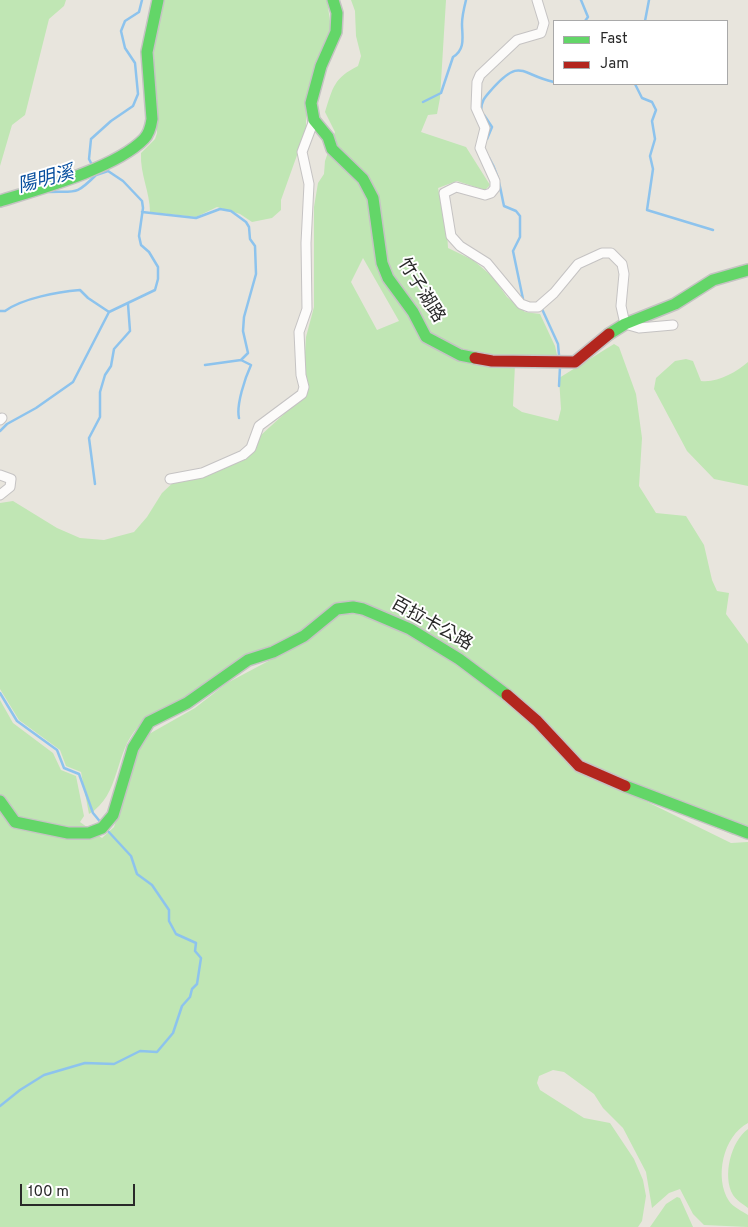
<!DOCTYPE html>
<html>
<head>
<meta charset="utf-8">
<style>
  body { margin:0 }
  #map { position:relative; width:748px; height:1227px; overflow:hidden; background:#e8e5dd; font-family:Overpass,sans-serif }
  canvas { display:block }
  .legend { position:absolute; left:553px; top:20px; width:175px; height:65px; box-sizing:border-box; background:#fff; border:1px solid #a9a9a9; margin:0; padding:6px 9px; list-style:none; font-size:15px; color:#292929 }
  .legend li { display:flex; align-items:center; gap:10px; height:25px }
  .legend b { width:25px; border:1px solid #a9a9a9 }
  .scale { position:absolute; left:20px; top:1184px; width:115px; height:22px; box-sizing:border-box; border:2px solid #292929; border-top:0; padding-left:6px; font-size:15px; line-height:18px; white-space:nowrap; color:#292929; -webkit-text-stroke:4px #fff; paint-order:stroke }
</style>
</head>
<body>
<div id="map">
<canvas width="748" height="1227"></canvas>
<ul class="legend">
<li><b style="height:6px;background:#63d668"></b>Fast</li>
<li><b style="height:6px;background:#b3261e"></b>Jam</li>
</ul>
<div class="scale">100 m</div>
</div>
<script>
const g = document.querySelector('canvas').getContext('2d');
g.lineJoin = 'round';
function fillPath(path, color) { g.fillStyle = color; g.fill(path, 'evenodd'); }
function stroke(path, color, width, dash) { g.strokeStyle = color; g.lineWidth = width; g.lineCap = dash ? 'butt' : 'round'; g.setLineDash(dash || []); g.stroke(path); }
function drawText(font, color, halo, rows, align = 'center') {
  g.font = font + ' Overpass,"Noto Sans TC",sans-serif'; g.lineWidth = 4; g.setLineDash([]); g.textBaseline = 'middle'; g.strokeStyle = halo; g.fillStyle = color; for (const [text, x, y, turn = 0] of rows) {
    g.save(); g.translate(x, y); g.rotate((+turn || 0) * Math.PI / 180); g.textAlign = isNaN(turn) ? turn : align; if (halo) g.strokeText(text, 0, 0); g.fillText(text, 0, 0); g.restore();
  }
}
fillPath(new Path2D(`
  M 0,0 L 66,0 L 64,6 L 49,19 L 25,115 L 12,125 L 0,166 Z
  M 164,0 L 327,0 L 331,28 L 306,107 L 306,130 L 281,200 L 281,210 L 272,218 L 252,222 L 240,214 L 217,207 L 196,217 L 150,212 C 150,192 140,175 141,153 L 155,139 L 157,133 L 152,51 Z
  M 351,0 L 446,0 L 440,98 L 437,114 L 428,115 L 421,132 L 466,147 L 490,185 L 485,190 L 457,181 L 438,188 L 447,232 L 448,248 L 473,260 L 493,277 L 507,297 L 525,312 L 540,314 L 555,346 L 557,355 L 515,365 L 513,406 L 522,412 L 558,421 L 561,409 L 559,378 L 614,344 L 619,347 L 636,394 L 642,438 L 639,486 L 656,513 L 686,516 L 704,545 L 712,580 L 717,591 L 729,593 L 726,614 L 748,644 L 748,836 L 733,835 L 710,825 L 618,781 L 570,752 L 481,670 L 362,607 C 343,614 323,621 305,629 C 268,648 232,671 196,692 C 176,703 155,710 138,727 C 114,752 121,795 89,814 L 81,772 L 66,766 L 60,750 L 19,720 L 0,689 L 0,503 L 13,501 L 57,528 L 80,538 L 104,540 L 134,532 L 147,517 L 162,493 L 178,478 L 220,469 L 251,454 L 260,436 L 307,393 L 304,369 L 306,337 L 314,307 L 314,207 L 318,183 L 324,174 L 325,161 L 335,132 L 325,112 C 333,87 334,78 358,66 L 361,56 L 356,36 L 355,11 ZM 363,258 L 399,321 L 377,330 L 351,282 Z
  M 686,359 L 693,361 L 701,381 C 718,383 736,372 748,362 L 748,486 L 714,479 L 687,451 L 654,389 L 656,378 L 675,361 Z
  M 351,611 L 399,628 L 455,660 L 501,695 L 564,754 L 621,789 L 731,843 L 748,842 L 748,1123 C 723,1136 714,1178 729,1201 C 733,1207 742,1211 748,1215 L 748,1227 L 704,1225 L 693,1214 L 680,1189 L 669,1193 L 652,1208 L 646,1172 L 623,1128 L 603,1108 L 594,1094 L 564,1072 L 553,1070 L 539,1076 L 537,1083 L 540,1090 L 584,1118 L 610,1123 L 634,1159 L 643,1180 L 646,1196 L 642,1221 L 638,1227 L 0,1227 L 0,700 L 13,723 L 53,753 L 61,770 L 76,776 L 84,816 L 80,822 L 102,838 L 114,827 L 139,746 L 149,734 L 195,708 L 227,683 L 293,648 L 341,614 Z
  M 748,1129 L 748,1208 C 743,1204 736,1200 733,1195 C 722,1176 731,1141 748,1129 Z
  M 677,1197 L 680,1198 L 693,1227 L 650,1227 L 666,1204 Z`), '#c0e6b4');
stroke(new Path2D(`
  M 581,0 L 588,17 L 585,21
  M 645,21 L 649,0
  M 635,84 L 642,98 L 652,102 L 656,110 L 652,121 L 655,139 L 650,156 L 653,169 L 647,210 L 713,230
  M 423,102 L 441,93 L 453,57 C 466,49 462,36 462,24 C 462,16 464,8 466,0
  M 481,111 C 481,100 486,96 493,88 C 521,57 521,75 554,82
  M 484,115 L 492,127 L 487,139
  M 489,158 C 499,174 500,188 504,206 L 516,211 L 520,216 L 520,237 L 513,251 L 523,299
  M 92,165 L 89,159 L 91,139 L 111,121 L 133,106 L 138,94 L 135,63 L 125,48 L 121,31 L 125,21 L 139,12 L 142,0
  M 49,192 C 76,191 75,196 96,175
  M 142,212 L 196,218 L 220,209 L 231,211 L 246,222 L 249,227 L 250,239 L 255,246 L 256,274 L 244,317 L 243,331 L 248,353 L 241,360 L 251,365 C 245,378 236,405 239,418
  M 542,309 L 558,344 L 559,355
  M 0,311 L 5,311 C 23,298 58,292 80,290 L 88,298 L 109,312
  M 205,365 L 241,360
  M 559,386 L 560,367
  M 0,431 L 7,424 L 36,408 L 73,382 L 109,312 L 155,290 L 158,279 L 158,267 L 149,252 L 141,245 L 139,236 L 143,208 L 142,201 L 123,181 L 108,171 L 96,175
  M 95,484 L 89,438 L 100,417 L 100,392 L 105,375 L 111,366 L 114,349 L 130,331 L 128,304
  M 0,693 L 17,721 L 57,750 L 64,768 L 79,774 L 93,813 L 102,824
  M 0,1106 L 20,1090 L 44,1075 L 85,1063 L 114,1064 L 140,1051 L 157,1052 L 173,1033 L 182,1006 L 190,997 L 192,989 L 197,984 L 201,958 L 195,951 L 196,943 L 176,934 L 169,921 L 169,910 L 152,885 L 137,874 L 131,856 L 107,830`), '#8dc3ed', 2.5);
const street = new Path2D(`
  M 537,0 L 544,23 L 541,33 L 517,40 L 480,75 L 477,82 L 476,108 L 485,128 L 480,148 L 495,181 L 495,188 L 491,193 L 485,195 L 456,187 L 444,193 L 451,236 L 460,246 L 487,263 L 521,304 L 529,307 L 538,307 L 554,293 L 578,264 L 602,253 L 611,253 L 622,264 L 624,274 L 621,306 L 625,324 L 639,328 L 673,325
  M 0,420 L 2,418
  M 0,475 L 11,479 L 10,487 L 0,495
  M 170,479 L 202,473 L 243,455 L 251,448 L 259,426 L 302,394 L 304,387 L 301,375 L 299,332 L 307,309 L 306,243 L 309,184 L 302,152 L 314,120`);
const fast = new Path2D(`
  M 333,0 L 337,13 L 336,32 L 321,66 L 311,103 L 314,120 L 328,137 L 332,149 L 363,179 L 373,198 L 382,263 L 388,278 L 413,312 L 426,337 L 460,355 L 475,358
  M 0,201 C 39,189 116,168 144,139 C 149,134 151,126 152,119 L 147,52 L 158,0
  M 609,334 L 625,324 L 675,304 L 713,280 L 748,270
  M 625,786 L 748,833
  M 0,801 L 15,822 L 68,833 L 89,833 L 102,828 L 113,815 L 133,748 L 149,722 L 187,703 L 248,660 L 273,652 L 304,636 L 337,609 L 353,607 L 363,609 L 410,629 L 459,659 L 507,695`);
const jam = new Path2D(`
  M 475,358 L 492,361 L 575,362 L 609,334
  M 507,695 L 537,721 L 579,766 L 625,786`);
stroke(street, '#c5c3c3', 11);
stroke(fast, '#c5c3c3', 14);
stroke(jam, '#c5c3c3', 14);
stroke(street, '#fcfbfa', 9);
stroke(fast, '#63d668', 11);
stroke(jam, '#b3261e', 11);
drawText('18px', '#292929', '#fff', [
  ["竹子湖路",420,291,58],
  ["百拉卡公路",431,625,29]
]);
drawText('italic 19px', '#074e9e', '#fff', [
  ["陽明溪",46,181,-15]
]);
</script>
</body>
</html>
